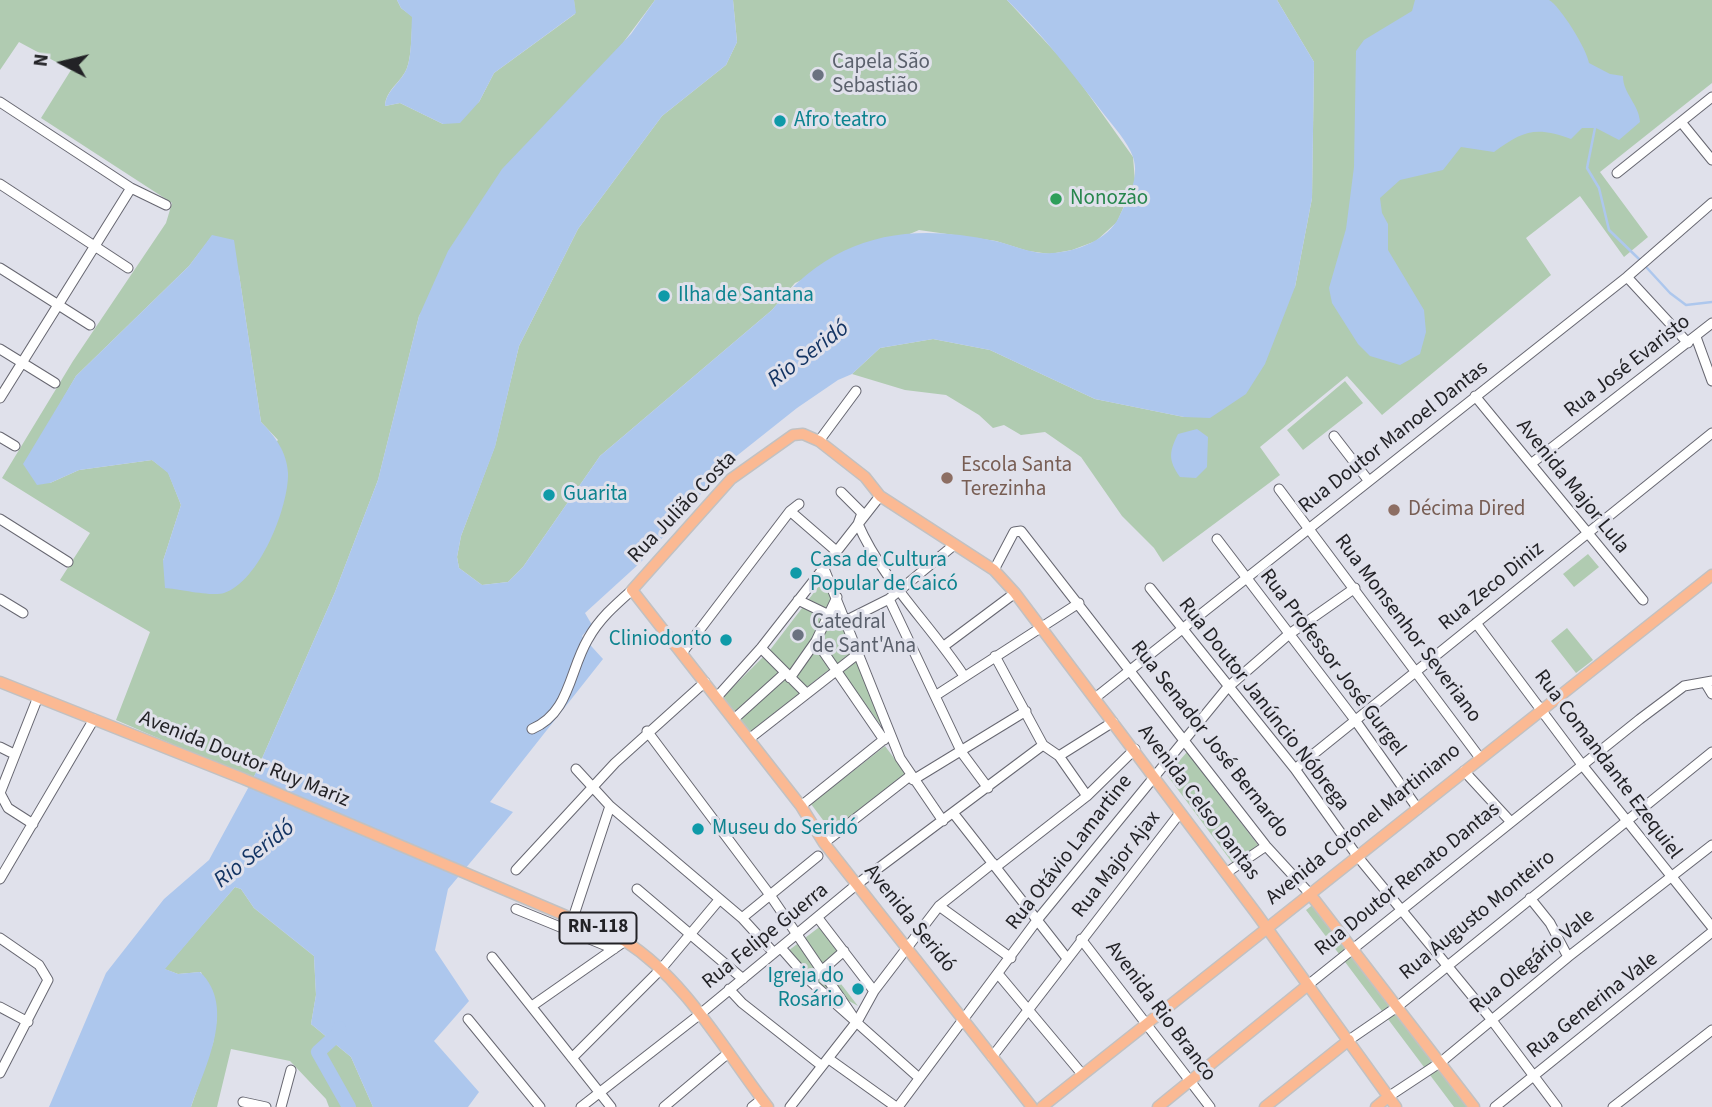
<!DOCTYPE html>
<html>
<head>
<meta charset="utf-8">
<style>
  body { margin:0 }
  #map { position:relative; width:1712px; height:1107px; overflow:hidden; background:#e0e1eb; font-family:"Source Sans 3",sans-serif }
  canvas { display:block }
  .north { position:absolute; left:28px; top:28px; width:70px; height:70px; -webkit-text-stroke:5px #e0e1eb; paint-order:stroke; rotate:277deg; font-size:19px; font-weight:700; line-height:28px; text-align:center; color:#222226 }
  .north::after { content:''; display:block; margin:auto; width:24px; height:32px; background:#222226; clip-path:polygon(50% 0,100% 100%,50% 72%,0 100%) }
</style>
</head>
<body>
<div id="map">
<canvas width="1712" height="1107"></canvas>
<div class="north">N</div>
</div>
<script>
const g = document.querySelector('canvas').getContext('2d');
g.lineJoin = 'round';
function fillPath(path, color) { g.fillStyle = color; g.fill(path, 'evenodd'); }
function stroke(path, color, width, dash) { g.strokeStyle = color; g.lineWidth = width; g.lineCap = dash ? 'butt' : 'round'; g.setLineDash(dash || []); g.stroke(path); }
function drawText(font, color, halo, rows, align = 'center') {
  g.font = font + ' "Source Sans 3",sans-serif'; g.lineWidth = 6; g.setLineDash([]); g.textBaseline = 'middle'; g.strokeStyle = halo; g.fillStyle = color; for (const [text, x, y, turn = 0] of rows) {
    g.save(); g.translate(x, y); g.rotate((+turn || 0) * Math.PI / 180); g.textAlign = isNaN(turn) ? turn : align; if (halo) g.strokeText(text, 0, 0); g.fillText(text, 0, 0); g.restore();
  }
}
fillPath(new Path2D(`
  M 0,0 L 397,0 L 401,8 L 413,17 C 411,32 412,54 407,68 C 401,83 386,89 385,106 L 400,103 L 443,124 L 479,102 L 494,73 L 575,14 L 574,0 L 655,0 L 419,316 L 378,480 L 335,592 L 253,779 L 116,720 L 150,632 L 60,580 L 90,533 L 2,478 L 73,361 L 166,223 L 172,203 L 41,118 L 71,70 L 19,42 L 0,70 ZM 212,236 L 239,274 L 261,422 L 278,440 L 163,561 L 181,505 L 168,472 L 152,460 L 79,470 L 50,483 L 52,418 L 76,376 L 189,266 Z
  M 733,0 L 1007,0 L 1069,67 L 1133,157 L 1135,181 L 1117,222 L 1096,241 L 1072,250 L 1050,254 L 1028,251 L 996,241 L 919,230 L 795,283 L 772,310 L 600,456 L 523,567 L 508,582 L 482,585 L 459,568 L 457,557 L 461,536 L 495,446 L 519,346 L 578,229 L 662,116 L 726,65 L 737,42 Z
  M 1277,0 L 1712,0 L 1712,83 L 1600,172 L 1648,237 L 1624,257 L 1580,196 L 1526,238 L 1551,275 L 1382,415 L 1347,376 L 1260,447 L 1280,475 L 1163,562 L 1154,548 L 1122,516 L 1081,457 L 1045,432 L 1021,435 L 1004,425 L 993,428 L 979,415 L 946,395 L 905,390 L 852,374 L 880,348 L 933,339 L 990,350 L 1095,399 L 1184,417 L 1295,287 L 1312,198 L 1314,62 Z
  M 1345,381 L 1363,403 L 1303,450 L 1287,430 Z
  M 1588,554 L 1599,567 L 1574,587 L 1563,574 Z
  M 825,578 L 894,743 L 836,664 L 748,734 L 720,700 L 770,650 Z
  M 1567,628 L 1593,660 L 1576,673 L 1551,641 Z
  M 885,746 L 906,774 L 832,832 L 811,804 Z
  M 1187,752 L 1258,845 L 1234,865 L 1167,775 Z
  M 235,887 L 241,889 L 254,908 L 314,956 L 316,995 L 311,1024 L 351,1057 L 373,1107 L 329,1107 L 326,1099 L 290,1061 L 231,1049 L 217,1107 L 191,1107 L 213,1043 L 217,1018 L 201,972 L 178,974 L 164,969 Z
  M 1315,903 L 1471,1107 L 1454,1107 L 1306,910 Z
  M 822,925 L 843,952 L 828,967 L 858,1006 L 821,985 L 788,951 Z`), '#b0cbb1');
fillPath(new Path2D(`
  M 397,0 L 574,0 L 576,13 L 494,73 L 479,102 L 460,123 L 443,124 L 400,103 L 385,106 C 386,90 401,83 407,68 C 412,54 411,32 412,17 L 401,8 Z
  M 655,0 L 733,0 L 737,42 L 726,65 L 662,116 L 578,229 L 519,346 L 495,447 L 461,536 L 457,557 L 459,568 L 482,585 L 508,582 L 523,567 L 600,456 L 772,310 C 832,236 904,221 995,241 C 1014,245 1032,255 1052,253 C 1076,252 1108,240 1119,217 C 1128,199 1140,178 1133,157 C 1128,142 1113,126 1103,113 C 1072,73 1043,35 1007,0 L 1277,0 L 1314,62 L 1312,198 L 1295,287 L 1265,364 L 1246,394 L 1210,418 L 1184,417 L 1095,399 L 990,350 L 933,339 L 880,348 L 852,374 L 838,380 L 797,408 L 729,462 L 641,562 L 585,613 L 592,625 L 582,636 L 603,659 L 490,802 L 513,812 L 448,889 L 435,950 L 469,1001 L 434,1041 L 479,1092 L 468,1107 L 373,1107 L 351,1057 L 311,1024 L 316,995 L 314,956 L 254,908 L 241,889 L 235,887 L 165,969 L 178,974 L 200,972 C 237,1007 205,1067 191,1107 L 49,1107 L 106,973 L 164,899 L 209,860 L 253,779 L 335,592 L 378,480 L 419,316 L 448,251 L 502,169 L 631,34 Z
  M 1415,0 L 1549,0 C 1560,6 1587,49 1589,63 L 1610,74 L 1623,76 C 1623,94 1639,104 1640,122 L 1619,140 L 1596,128 L 1582,128 L 1571,139 C 1535,126 1523,131 1494,152 L 1461,147 L 1443,170 L 1400,180 L 1380,198 L 1382,213 L 1388,224 L 1388,250 L 1424,310 L 1426,332 L 1420,354 L 1400,365 L 1370,356 L 1358,344 L 1332,303 L 1329,288 L 1346,229 L 1354,167 L 1356,51 L 1364,40 L 1412,11 Z
  M 212,235 L 234,240 L 261,422 C 275,436 287,452 288,473 C 289,507 259,582 224,593 C 213,597 179,589 165,588 L 163,561 L 181,505 L 168,473 L 152,460 L 79,470 L 50,483 L 37,485 L 23,464 L 76,376 L 189,266 Z
  M 1197,429 L 1208,437 L 1207,467 L 1196,478 L 1180,477 C 1168,460 1169,452 1178,434 Z`), '#adc7ed');
stroke(new Path2D(`
  M 1595,128 L 1587,168 L 1599,188 L 1609,230 L 1639,259
  M 1647,268 L 1670,293 L 1686,305 L 1712,302`), '#adc7ed', 2.5);
stroke(new Path2D(`
  M 339,1028 L 340,1032 L 318,1052 L 349,1107`), '#adc7ed', 14);
const minor = new Path2D(`
  M 0,102 L 131,188 L 166,205
  M 1681,122 L 1712,160
  M 1617,173 L 1712,97
  M 0,184 L 128,268
  M 0,268 L 90,325
  M 1627,277 L 1688,343
  M 1696,337 L 1712,381
  M 0,349 L 55,383
  M 1475,396 L 1643,600
  M 0,398 L 131,188
  M 1334,436 L 1368,480
  M 0,437 L 15,446
  M 819,441 L 856,391
  M 1532,463 L 1712,323
  M 1279,489 L 1480,758
  M 841,492 L 862,513 L 858,524 C 883,581 930,624 964,676
  M 790,511 L 835,550
  M 0,519 L 68,562
  M 1217,539 L 1355,720 L 1418,809
  M 823,566 L 900,758 L 943,821
  M 994,570 L 1014,532 L 1021,531 L 1266,846 L 1310,894
  M 1150,588 L 1295,769 L 1358,857 L 1491,1019 L 1557,1107
  M 0,599 L 23,613
  M 889,599 L 962,753 L 988,788
  M 798,600 L 829,615
  M 845,621 L 889,599 L 954,545
  M 1476,623 L 1583,766 L 1712,927
  M 816,641 L 884,740
  M 944,646 L 1015,593
  M 761,648 L 806,693
  M 682,653 L 790,511 L 799,504
  M 995,656 L 1043,745 L 1059,756 L 1087,796
  M 790,678 L 816,641 L 837,597
  M 1706,684 L 1712,694
  M 935,696 L 1079,603
  M 717,697 L 761,648 L 880,496
  M 1095,698 L 1627,277 L 1712,203
  M 734,719 L 785,673
  M 532,729 C 570,713 569,671 588,639 C 599,619 615,605 632,590
  M 647,731 L 770,895 L 852,1015
  M 749,739 L 859,653
  M 0,747 L 14,754
  M 1059,756 L 1113,722
  M 576,769 L 610,806 L 742,918 L 774,953
  M 1295,769 L 1712,433
  M 1464,771 L 1511,822
  M 913,780 L 1026,711
  M 801,806 L 887,737
  M 954,814 L 1066,957
  M 33,824 L 8,808 L 0,793 L 38,697
  M 824,843 L 910,776
  M 996,867 L 1087,796 L 1135,749
  M 516,870 L 615,763 L 705,682
  M 1226,873 L 1266,846
  M 0,879 L 94,719
  M 637,889 L 743,979
  M 1530,898 L 1550,923 L 1568,957
  M 939,906 L 1011,958
  M 516,909 L 614,949
  M 573,918 L 610,806
  M 742,918 L 818,856
  M 818,918 L 874,991
  M 0,938 L 39,965 L 48,980 L 0,1073
  M 1081,939 L 1210,1107
  M 781,948 L 810,981 L 918,1077
  M 492,957 L 611,1107
  M 999,975 L 1082,1074
  M 810,981 L 844,951
  M 1308,985 L 1640,719 L 1684,686 L 1712,681
  M 729,989 L 742,1003 L 822,1066
  M 532,1006 L 625,941
  M 0,1007 L 28,1022
  M 468,1019 L 540,1107
  M 1349,1040 L 1397,1007 L 1712,752
  M 992,1057 L 1180,813
  M 572,1058 L 661,969 L 719,900
  M 829,1059 L 896,1107
  M 1388,1097 L 1441,1062 L 1568,957 L 1712,845
  M 243,1102 L 266,1107
  M 281,1107 L 291,1070
  M 581,1107 L 699,1015 L 856,885 L 1043,745
  M 664,1107 L 727,1054
  M 752,1107 L 762,1099
  M 790,1107 L 858,1020 L 874,991 L 939,906 L 993,863
  M 898,1107 L 1038,919 L 1227,688 L 1288,635 L 1355,588
  M 1495,1107 L 1712,932
  M 1613,1107 L 1712,1030`);
const major = new Path2D(`
  M 0,682 L 244,779 L 625,941 C 686,980 724,1050 768,1107
  M 1310,894 L 1474,1107
  M 1032,1107 L 824,843 L 801,806 L 632,590 L 731,479 L 793,435 L 803,434 L 819,441 L 865,477 L 880,496 L 994,570 L 1015,593 L 1256,913 L 1396,1107
  M 1042,1107 L 1712,575
  M 1158,1107 L 1308,985
  M 1265,1107 L 1349,1040
  M 1376,1107 L 1388,1097`);
stroke(minor, '#676771', 11);
stroke(major, '#c1c1c2', 13);
stroke(minor, '#fff', 9);
stroke(major, '#fbb993', 10);
for (const [x, y, r, color] of [
  [818,75,7,"#6b7280"],
  [780,121,7,"#0f9aa8"],
  [1056,199,7,"#2e9e5b"],
  [664,296,7,"#0f9aa8"],
  [947,478,7,"#8d6e63"],
  [549,495,7,"#0f9aa8"],
  [1394,510,7,"#8d6e63"],
  [796,573,7,"#0f9aa8"],
  [798,635,7,"#6b7280"],
  [726,640,7,"#0f9aa8"],
  [698,829,7,"#0f9aa8"],
  [858,989,7,"#0f9aa8"]
]) { const dot = new Path2D(); dot.arc(x, y, r, 0, 2 * Math.PI); g.fillStyle = color; g.fill(dot); stroke(dot, '#e0e1eb', 2.5); }
for (const [x, y, w] of [
  [598,928,77]
]) { const box = new Path2D(); box.roundRect(x - w / 2, y - 15.5, w, 31, 5); g.fillStyle = '#e0e1eb'; g.fill(box); stroke(box, '#222226', 2); }
drawText('bold 19px', '#222226', null, [
  ["RN-118",598,928]
]);
drawText('21px', '#5b616d', '#e0e1eb', [
  ["Capela São",832,63],
  ["Sebastião",832,87],
  ["Catedral",812,623],
  ["de Sant'Ana",812,647]
], 'left');
drawText('21px', '#0d838f', '#e0e1eb', [
  ["Afro teatro",794,121],
  ["Ilha de Santana",678,296],
  ["Guarita",563,495],
  ["Casa de Cultura",810,561],
  ["Popular de Caicó",810,585],
  ["Cliniodonto",712,640,"right"],
  ["Museu do Seridó",712,829],
  ["Igreja do",844,977,"right"],
  ["Rosário",844,1001,"right"]
], 'left');
drawText('21px', '#27864d', '#e0e1eb', [
  ["Nonozão",1070,199]
], 'left');
drawText('21px', '#222226', '#e0e1eb', [
  ["Rua José Evaristo",1628,367,-38],
  ["Rua Doutor Manoel Dantas",1394,438,-38],
  ["Avenida Major Lula",1572,487,51],
  ["Rua Julião Costa",683,508,-46],
  ["Rua Zeco Diniz",1492,587,-39],
  ["Rua Monsenhor Severiano",1407,629,53],
  ["Rua Professor José Gurgel",1332,663,53],
  ["Rua Doutor Janúncio Nóbrega",1263,705,52],
  ["Rua Senador José Bernardo",1209,740,52],
  ["Avenida Doutor Ruy Mariz",244,760,22],
  ["Rua Comandante Ezequiel",1607,765,53],
  ["Avenida Celso Dantas",1198,803,53],
  ["Avenida Coronel Martiniano",1364,825,-39],
  ["Rua Otávio Lamartine",1070,853,-52],
  ["Rua Major Ajax",1117,865,-52],
  ["Rua Doutor Renato Dantas",1408,880,-39],
  ["Rua Augusto Monteiro",1478,916,-39],
  ["Avenida Seridó",909,919,51],
  ["Rua Felipe Guerra",766,937,-39],
  ["Rua Olegário Vale",1533,962,-39],
  ["Rua Generina Vale",1593,1006,-38],
  ["Avenida Rio Branco",1160,1012,53]
]);
drawText('21px', '#785e54', '#e0e1eb', [
  ["Escola Santa",961,466],
  ["Terezinha",961,490],
  ["Décima Dired",1408,510]
], 'left');
drawText('italic 23px', '#133463', '#e0e1eb', [
  ["Rio Seridó",809,355,-37],
  ["Rio Seridó",255,855,-38]
]);
</script>
</body>
</html>
